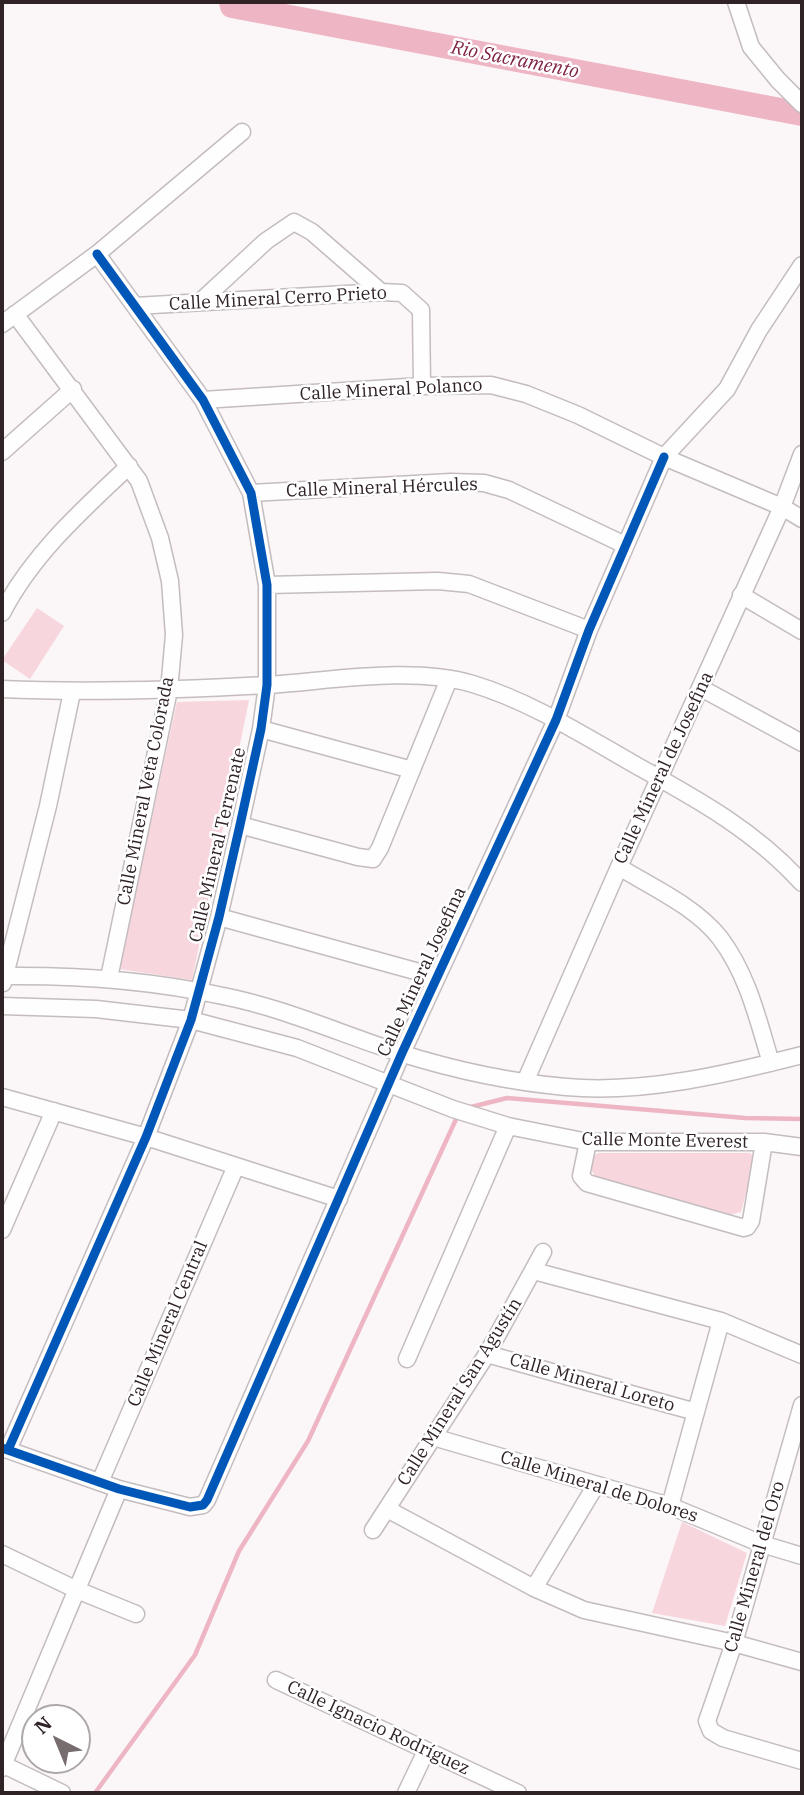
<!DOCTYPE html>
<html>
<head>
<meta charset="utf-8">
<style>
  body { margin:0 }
  #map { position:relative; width:804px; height:1795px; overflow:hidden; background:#fbf6f7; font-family:"IBM Plex Serif",serif }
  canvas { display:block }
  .frame { position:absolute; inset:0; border:4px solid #302326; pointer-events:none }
  .north { position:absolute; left:21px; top:1704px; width:70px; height:70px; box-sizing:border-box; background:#fff; border:2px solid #aca7a8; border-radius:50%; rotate:317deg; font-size:19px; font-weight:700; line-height:28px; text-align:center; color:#302326 }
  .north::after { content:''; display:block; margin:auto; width:24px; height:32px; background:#776d6f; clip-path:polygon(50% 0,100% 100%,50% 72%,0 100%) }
</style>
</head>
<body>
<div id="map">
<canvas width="804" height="1795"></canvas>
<div class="frame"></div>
<div class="north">N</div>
</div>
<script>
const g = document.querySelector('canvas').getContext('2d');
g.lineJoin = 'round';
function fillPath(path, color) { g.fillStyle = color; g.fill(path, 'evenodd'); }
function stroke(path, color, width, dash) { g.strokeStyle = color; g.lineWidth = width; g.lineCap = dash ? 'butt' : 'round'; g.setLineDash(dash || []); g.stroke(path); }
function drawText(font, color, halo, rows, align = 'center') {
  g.font = font + ' "IBM Plex Serif",serif'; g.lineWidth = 5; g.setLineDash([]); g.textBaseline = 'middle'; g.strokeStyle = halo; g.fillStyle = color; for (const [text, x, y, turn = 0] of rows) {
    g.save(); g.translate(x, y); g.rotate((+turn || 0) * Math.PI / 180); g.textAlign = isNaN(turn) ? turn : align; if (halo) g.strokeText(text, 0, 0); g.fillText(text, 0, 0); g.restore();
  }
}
fillPath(new Path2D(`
  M 37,608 L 64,626 L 30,679 L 2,660 Z
  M 249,700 L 192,980 L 119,969 L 177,702 Z
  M 598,1153 L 750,1153 L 755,1159 L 741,1212 L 730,1215 L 595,1176 L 590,1168 L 591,1158 Z
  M 682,1522 L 747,1553 L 725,1626 L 652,1613 Z`), '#f8d6de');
stroke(new Path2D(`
  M 467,1108 L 507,1098 L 745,1118 L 802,1119
  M 95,1793 L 195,1655 L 239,1551 L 308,1441 L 458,1115`), '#eeb6c4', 4.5);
stroke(new Path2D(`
  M 231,2 L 232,6 L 802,114`), '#eeb6c4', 24);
const minor = new Path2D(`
  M 736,2 L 751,47 L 778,80 L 802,104
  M 200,302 L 266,241 L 294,222 L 312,232 L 381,292
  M 135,306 L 381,292 L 402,293 L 421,310 L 422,386
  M 15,314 L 139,481 L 160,538 L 170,581 L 174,635 L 169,690 L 109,978
  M 2,324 L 97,254 L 242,132
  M 203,400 L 422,386 L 491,385 L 526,394 L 578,415 L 664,457 L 782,507 L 802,519
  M 2,452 L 73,389
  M 251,493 L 451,482 L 484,483 L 509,490 L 625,545
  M 267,585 L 438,581 L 469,584 L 589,630
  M 741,595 L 802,631
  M 2,613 C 32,555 81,511 129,466
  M 701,688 L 802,743
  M 2,689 C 90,693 178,690 267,685 C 331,681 411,666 473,684 C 532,702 586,737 639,767 C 699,800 756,832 802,883
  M 261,729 L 412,770
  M 240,825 L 358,857 L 373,859 L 380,848 L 449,679
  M 619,867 C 652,887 696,907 720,938 C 748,975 758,1020 771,1063
  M 219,917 L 437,977
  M 2,976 C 76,975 150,980 223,996 C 284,1008 341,1034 400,1053 C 454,1070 510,1082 566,1087 C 643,1094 728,1074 802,1055
  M 3,983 L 48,806 L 72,692
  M 2,1006 L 96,1009 L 191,1020 L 297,1048 L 453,1109 L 508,1126 L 588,1142 L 764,1142 L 802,1147
  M 525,1082 L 619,867 L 782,507 L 802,454
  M 2,1097 L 146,1137 L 339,1199
  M 588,1142 L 581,1176 L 587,1183 L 744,1228 L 747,1227 L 751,1221 L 764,1142
  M 2,1230 L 54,1111
  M 534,1271 L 721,1321 L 802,1355
  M 487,1354 L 696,1412
  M 407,1359 L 508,1126
  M 802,1405 L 734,1643 L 707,1721 L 711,1731 L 723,1738 L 802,1761
  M 433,1437 L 670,1506 L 762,1544 L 802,1556
  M 2,1448 L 119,1489 L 190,1507 L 203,1505 L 207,1500 L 402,1053 L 556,720 L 589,630 L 664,457 L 727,389 L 759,330 L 802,265
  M 8,1450 L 146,1137 L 191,1020 L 219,917 L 240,825 L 261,729 L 267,685 L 267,585 L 251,493 L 203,400 L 97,254
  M 100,1482 L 236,1166
  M 670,1506 L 721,1321
  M 387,1509 L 534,1588 L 584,1610 L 734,1643 L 802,1662
  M 373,1530 L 487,1354 L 543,1252
  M 2,1554 L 77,1590 L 136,1614
  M 534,1588 L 596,1485
  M 276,1680 L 518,1793
  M 2,1764 L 62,1793
  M 2,1768 L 119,1489
  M 406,1793 L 426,1751`);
stroke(minor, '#c4bcbe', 19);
stroke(minor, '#fefefe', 16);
stroke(new Path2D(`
  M 2,1448 L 119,1489 L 190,1507 L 203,1505 L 207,1500 L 402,1053 L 556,720 L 589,630 L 664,457
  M 8,1450 L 146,1137 L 191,1020 L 219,917 L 240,825 L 261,729 L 267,685 L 267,585 L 251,493 L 203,400 L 97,254`), '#0057b8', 9);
drawText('18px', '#302326', '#fff', [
  ["Calle Mineral Cerro Prieto",278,299,-3],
  ["Calle Mineral Polanco",391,390,-3],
  ["Calle Mineral Hércules",382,488,-2],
  ["Calle Mineral de Josefina",664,768,-65],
  ["Calle Mineral Veta Colorada",146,791,-79],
  ["Calle Mineral Terrenate",218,845,-77],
  ["Calle Mineral Josefina",422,972,-65],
  ["Calle Monte Everest",665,1141,1],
  ["Calle Mineral Central",168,1324,-67],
  ["Calle Mineral Loreto",592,1383,16],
  ["Calle Mineral San Agustín",460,1392,-58],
  ["Calle Mineral de Dolores",599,1487,17],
  ["Calle Mineral del Oro",755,1567,-74],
  ["Calle Ignacio Rodríguez",378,1728,25]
]);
drawText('italic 19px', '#802444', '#fff', [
  ["Rio Sacramento",515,60,11]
]);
</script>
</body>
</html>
